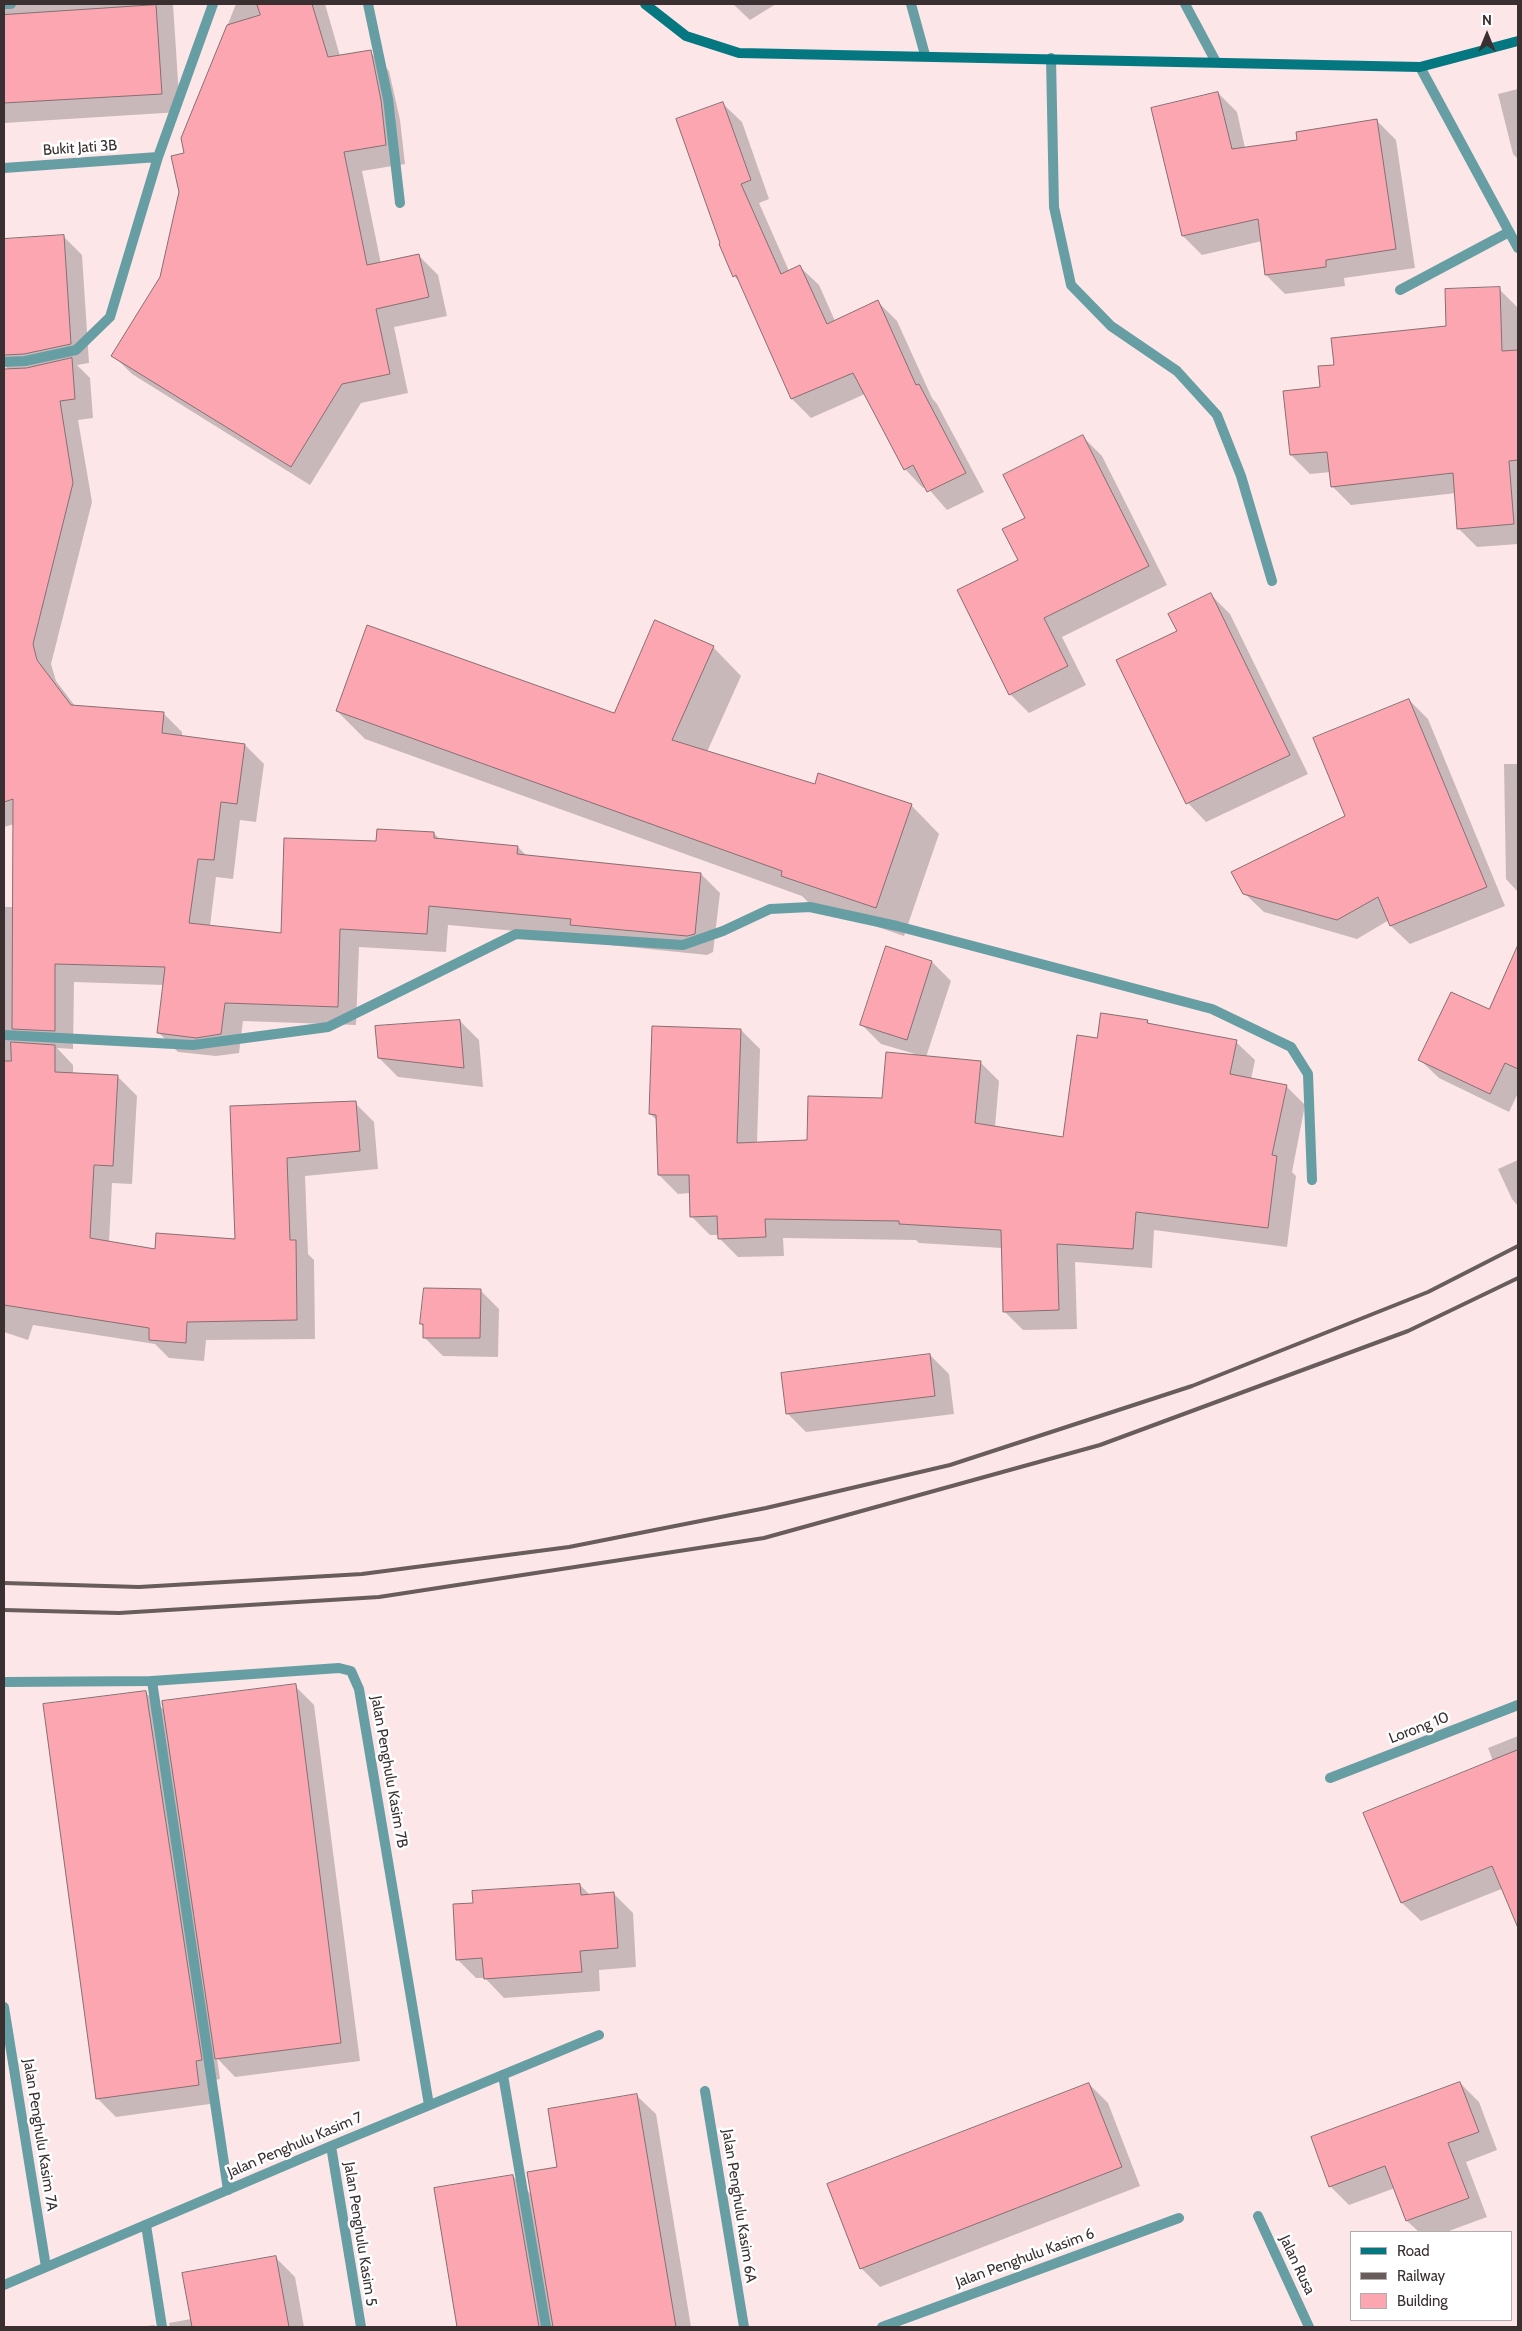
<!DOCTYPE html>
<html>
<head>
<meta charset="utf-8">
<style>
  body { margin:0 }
  #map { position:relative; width:1522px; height:2331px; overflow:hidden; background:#fce6e8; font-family:Cabin,sans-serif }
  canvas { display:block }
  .frame { position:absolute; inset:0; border:5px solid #3b3031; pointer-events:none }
  .legend { position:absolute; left:1350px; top:2231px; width:162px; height:90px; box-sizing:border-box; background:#fff; border:1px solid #b1acad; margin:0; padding:6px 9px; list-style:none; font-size:15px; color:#3b3031 }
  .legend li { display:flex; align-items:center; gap:10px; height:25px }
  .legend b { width:25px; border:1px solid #b1acad }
  .north { position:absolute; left:1462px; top:10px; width:50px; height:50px; -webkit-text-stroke:4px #fff; paint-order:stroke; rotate:0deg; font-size:14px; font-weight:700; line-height:20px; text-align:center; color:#3b3031 }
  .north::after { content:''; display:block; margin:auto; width:18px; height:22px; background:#3b3031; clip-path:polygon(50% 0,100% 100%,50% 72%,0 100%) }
</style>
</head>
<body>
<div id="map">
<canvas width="1522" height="2331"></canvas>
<div class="frame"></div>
<ul class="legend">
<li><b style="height:6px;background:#057781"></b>Road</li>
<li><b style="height:6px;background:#695c5d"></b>Railway</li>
<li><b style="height:14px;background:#fca6b1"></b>Building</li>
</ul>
<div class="north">N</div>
</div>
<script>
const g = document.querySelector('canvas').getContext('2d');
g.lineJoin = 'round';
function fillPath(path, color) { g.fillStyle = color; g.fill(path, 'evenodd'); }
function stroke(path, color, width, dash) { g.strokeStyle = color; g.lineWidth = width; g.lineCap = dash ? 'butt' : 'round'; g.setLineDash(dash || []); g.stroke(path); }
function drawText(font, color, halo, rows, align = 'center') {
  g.font = font + ' Cabin,sans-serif'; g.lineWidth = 5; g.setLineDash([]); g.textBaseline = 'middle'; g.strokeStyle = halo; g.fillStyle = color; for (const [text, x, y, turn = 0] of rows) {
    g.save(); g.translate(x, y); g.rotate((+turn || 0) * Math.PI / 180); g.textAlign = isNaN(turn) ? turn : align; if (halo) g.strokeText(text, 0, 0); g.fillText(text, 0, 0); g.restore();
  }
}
fillPath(new Path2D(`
  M 4,4 L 173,4 L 180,112 L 4,123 Z
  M 236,4 L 325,4 L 340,56 L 370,52 L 389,71 L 400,120 L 405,164 L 362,171 L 381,264 L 419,256 L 438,275 L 447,316 L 394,327 L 408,393 L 361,403 L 310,485 L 132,374 L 113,355 L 161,277 L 180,192 L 186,154 L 182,138 Z
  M 733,4 L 776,4 L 750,20 Z
  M 1518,89 L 1518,159 L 1513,154 L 1498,94 Z
  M 1218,93 L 1237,112 L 1245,148 L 1299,141 L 1377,121 L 1396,140 L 1415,268 L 1344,278 L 1345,286 L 1285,294 L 1266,275 L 1262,241 L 1202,255 L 1183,236 L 1153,109 Z
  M 723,104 L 742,122 L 769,199 L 759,203 L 789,271 L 800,267 L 819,285 L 835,321 L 878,302 L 897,321 L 932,398 L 937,404 L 984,492 L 947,510 L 926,486 L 923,488 L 905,469 L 865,394 L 811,418 L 792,399 L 741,283 L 734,276 Z
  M 63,236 L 82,255 L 89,363 L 77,365 L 90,378 L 93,418 L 78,420 L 92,502 L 51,664 L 56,681 L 75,706 L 163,713 L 182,732 L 182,737 L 245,745 L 264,764 L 256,822 L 240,820 L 233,879 L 216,877 L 210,926 L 282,934 L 377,843 L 434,833 L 440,840 L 518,847 L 527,856 L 701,874 L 720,893 L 713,952 L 707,955 L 590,943 L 584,937 L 448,925 L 446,952 L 359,947 L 356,1025 L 243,1021 L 239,1053 L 216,1056 L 178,1052 L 159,1033 L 164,985 L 74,982 L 73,1049 L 57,1048 L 73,1065 L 73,1074 L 118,1077 L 137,1096 L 132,1184 L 112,1183 L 109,1243 L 156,1250 L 236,1240 L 231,1108 L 355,1103 L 374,1122 L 378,1169 L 305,1176 L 308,1254 L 314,1260 L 315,1339 L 206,1340 L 204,1361 L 169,1358 L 155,1344 L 33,1325 L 28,1340 L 4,1332 L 4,907 L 13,907 L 14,824 L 4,827 L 4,425 L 10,424 L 4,387 L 4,370 L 10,370 L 4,366 L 4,240 Z
  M 1499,289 L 1518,308 L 1518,544 L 1477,547 L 1458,528 L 1456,493 L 1351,505 L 1332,486 L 1331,472 L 1310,474 L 1291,455 L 1321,388 L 1335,366 L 1447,327 Z
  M 1083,437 L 1102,456 L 1167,585 L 1062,637 L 1086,685 L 1029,713 L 1010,694 L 1019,560 L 1027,518 Z
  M 1211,595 L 1230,614 L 1308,774 L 1206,822 L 1188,803 L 1118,660 L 1179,632 Z
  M 713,647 L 741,676 L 707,752 L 816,785 L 911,805 L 939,834 L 904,936 L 810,904 L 802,896 L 365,739 L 337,711 L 614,715 Z
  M 1409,700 L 1428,719 L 1505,906 L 1410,944 L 1391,926 L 1389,920 L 1357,939 L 1264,912 L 1244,893 L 1346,816 Z
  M 1504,764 L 1518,764 L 1518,892 L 1506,879 Z
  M 886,948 L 932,962 L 951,981 L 926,1057 L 980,1062 L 999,1081 L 995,1127 L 1064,1139 L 1098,1040 L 1147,1021 L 1151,1025 L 1236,1042 L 1255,1060 L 1251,1079 L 1286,1086 L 1305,1105 L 1292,1172 L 1296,1176 L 1287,1247 L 1154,1230 L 1152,1268 L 1075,1262 L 1077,1329 L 1023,1330 L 1004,1311 L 1002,1248 L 919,1243 L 916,1240 L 783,1238 L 784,1256 L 738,1257 L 719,1238 L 719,1235 L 710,1235 L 691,1216 L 690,1193 L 678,1194 L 659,1175 L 658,1121 L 650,1114 L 741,1030 L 760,1049 L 757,1143 L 808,1141 L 883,1099 L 915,1054 L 881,1044 L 862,1025 Z
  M 1502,982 L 1518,990 L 1518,1093 L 1509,1112 L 1439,1078 L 1420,1060 L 1489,1010 Z
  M 460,1021 L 479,1040 L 483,1087 L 398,1077 L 379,1058 Z
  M 1518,1160 L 1518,1206 L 1512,1199 L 1498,1169 Z
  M 480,1290 L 499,1309 L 498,1357 L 443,1356 L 424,1337 L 424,1327 L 421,1323 Z
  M 930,1355 L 949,1374 L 954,1414 L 806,1432 L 787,1413 Z
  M 295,1686 L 314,1705 L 360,2061 L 235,2077 L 217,2058 L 220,2079 L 214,2080 L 217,2103 L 116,2117 L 97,2098 L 145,1692 L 165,1711 Z
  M 1518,1736 L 1518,1890 L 1515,1891 L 1509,1886 L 1421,1921 L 1402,1903 L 1493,1761 L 1488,1748 Z
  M 580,1885 L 590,1895 L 614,1894 L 633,1913 L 636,1967 L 599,1970 L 600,1991 L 504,1998 L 485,1978 L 476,1978 L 457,1959 L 474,1904 Z
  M 1460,2083 L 1479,2102 L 1497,2150 L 1466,2162 L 1487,2217 L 1446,2232 L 1419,2232 L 1407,2221 L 1395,2188 L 1349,2205 L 1330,2186 Z
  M 1089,2084 L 1108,2103 L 1140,2186 L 880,2287 L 861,2268 Z
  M 637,2096 L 656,2114 L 691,2327 L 459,2327 L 436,2189 L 513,2176 L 532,2195 Z
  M 276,2258 L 295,2277 L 304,2327 L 170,2327 L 169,2323 L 191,2319 Z
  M 154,2325 L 156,2327 L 140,2327 Z`), '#0003');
const building = new Path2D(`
  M 257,4 L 312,4 L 328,57 L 371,50 L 381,100 L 386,145 L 344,152 L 367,265 L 419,254 L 429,297 L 376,309 L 390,374 L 342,384 L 291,467 L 111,356 L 160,277 L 179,192 L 171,156 L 184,153 L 181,138 L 227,25 L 260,15 Z
  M 156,5 L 162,94 L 4,103 L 4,15 Z
  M 1218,92 L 1232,149 L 1297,140 L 1296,132 L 1377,119 L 1396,249 L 1326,260 L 1326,267 L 1265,275 L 1258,219 L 1182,236 L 1151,108 Z
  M 723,102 L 751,180 L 741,184 L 781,274 L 800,265 L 827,324 L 878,300 L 916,385 L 919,384 L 966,473 L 927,492 L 913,465 L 904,470 L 853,373 L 791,399 L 736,275 L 733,277 L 719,244 L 720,243 L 676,119 Z
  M 64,235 L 71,344 L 24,354 L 4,355 L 4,239 Z
  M 1500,287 L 1502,351 L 1518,350 L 1518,460 L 1509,461 L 1514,524 L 1457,529 L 1453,473 L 1331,487 L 1327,452 L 1290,455 L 1283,391 L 1320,387 L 1318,366 L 1334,365 L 1331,338 L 1446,326 L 1445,289 Z
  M 72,358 L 75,399 L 60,401 L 73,483 L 33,644 L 37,660 L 71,705 L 164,712 L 162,733 L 245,744 L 237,804 L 221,802 L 214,860 L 198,859 L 189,923 L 281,933 L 284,838 L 376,841 L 377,829 L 434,832 L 434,838 L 518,846 L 517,854 L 701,873 L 695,934 L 687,936 L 570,925 L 571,919 L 429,906 L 427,934 L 340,929 L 338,1007 L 225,1003 L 221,1034 L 196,1038 L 157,1033 L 165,967 L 55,964 L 55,1031 L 12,1029 L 13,799 L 4,802 L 4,369 L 26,368 Z
  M 1083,435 L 1149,566 L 1044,618 L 1068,666 L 1009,695 L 957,590 L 1018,560 L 1002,529 L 1025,518 L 1003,475 Z
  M 1211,593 L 1290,755 L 1186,804 L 1116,660 L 1177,631 L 1168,614 Z
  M 655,620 L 714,646 L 672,740 L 815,784 L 818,773 L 912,804 L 876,908 L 781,876 L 782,871 L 336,711 L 367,625 L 614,713 Z
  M 1409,699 L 1487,887 L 1390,926 L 1378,897 L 1337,920 L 1243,894 L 1231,872 L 1345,816 L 1313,738 Z
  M 1518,945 L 1518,1069 L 1505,1063 L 1490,1094 L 1418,1060 L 1451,992 L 1489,1009 Z
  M 886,946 L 932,961 L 907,1040 L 860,1025 Z
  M 1101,1013 L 1148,1020 L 1147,1023 L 1237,1040 L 1230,1074 L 1287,1085 L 1272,1155 L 1277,1156 L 1268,1228 L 1136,1212 L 1133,1249 L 1057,1244 L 1059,1310 L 1003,1312 L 1001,1230 L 899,1224 L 899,1221 L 765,1219 L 766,1237 L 718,1239 L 717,1216 L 690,1217 L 689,1175 L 658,1175 L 656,1115 L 649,1114 L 652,1026 L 741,1029 L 737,1143 L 807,1140 L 808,1096 L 882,1098 L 886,1052 L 981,1061 L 975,1123 L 1063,1137 L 1077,1035 L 1097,1038 Z
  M 460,1020 L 464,1068 L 378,1058 L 375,1026 Z
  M 11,1042 L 55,1045 L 55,1072 L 118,1075 L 113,1166 L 94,1165 L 90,1238 L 155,1249 L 156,1233 L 235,1239 L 230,1106 L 356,1101 L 360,1151 L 287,1158 L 290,1240 L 296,1240 L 297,1320 L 187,1322 L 186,1343 L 149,1340 L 149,1328 L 4,1305 L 4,1061 L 11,1061 Z
  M 424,1288 L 481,1289 L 480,1338 L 423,1338 L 423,1324 L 420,1324 Z
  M 930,1354 L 935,1396 L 786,1414 L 781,1373 Z
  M 296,1684 L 341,2043 L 215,2059 L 162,1701 Z
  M 146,1691 L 202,2060 L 196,2061 L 199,2085 L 96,2099 L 43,1704 Z
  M 1518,1750 L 1518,1928 L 1492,1866 L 1401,1903 L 1363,1813 Z
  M 580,1884 L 581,1895 L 614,1892 L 618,1948 L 580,1951 L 582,1972 L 484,1979 L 482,1958 L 456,1960 L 453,1904 L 473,1903 L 472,1891 Z
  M 1460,2082 L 1479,2132 L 1448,2143 L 1469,2198 L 1406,2221 L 1385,2166 L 1329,2187 L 1311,2137 Z
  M 1089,2083 L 1122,2167 L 860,2269 L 827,2184 Z
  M 637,2094 L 676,2327 L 553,2327 L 527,2172 L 557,2167 L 548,2109 Z
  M 513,2175 L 539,2327 L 457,2327 L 434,2188 Z
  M 276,2256 L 289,2327 L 192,2327 L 182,2273 Z`);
fillPath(building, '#fca6b1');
stroke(building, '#866e71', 1);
stroke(new Path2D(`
  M 4,4 L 11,4
  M 911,4 L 925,55
  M 1185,4 L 1216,62
  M 1400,290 L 1509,232
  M 152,1681 L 228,2190
  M 503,2075 L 546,2327
  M 146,2225 L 162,2327`), '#679ea4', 10);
stroke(new Path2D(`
  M 368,4 L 388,99 L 400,203
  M 1051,58 L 1054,207 L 1071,285 L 1111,326 L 1177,371 L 1217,415 L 1241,476 L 1272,581
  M 1420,67 L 1518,248
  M 4,168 L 158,157
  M 4,362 L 25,361 L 76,350 L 110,317 L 158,157 L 213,4
  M 4,1035 L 193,1045 L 328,1027 L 516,934 L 683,945 L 723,931 L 770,909 L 810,907 L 897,926 L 1212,1009 L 1291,1047 L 1308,1074 L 1312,1180
  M 4,1682 L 152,1681 L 339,1668 L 351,1671 L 359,1689 L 429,2105
  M 1330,1778 L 1518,1705
  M 4,2007 L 46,2267
  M 705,2091 L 744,2327
  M 331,2146 L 361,2327
  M 1258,2216 L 1309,2327
  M 4,2285 L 331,2146 L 599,2035
  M 882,2327 L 1179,2218`), '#679ea4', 10);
stroke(new Path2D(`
  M 645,4 L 686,36 L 739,53 L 1420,67 L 1518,41`), '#057781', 10);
stroke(new Path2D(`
  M 4,1583 L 139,1587 L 362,1574 L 569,1547 L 766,1508 L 950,1465 L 1192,1386 L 1428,1292 L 1518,1246
  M 4,1610 L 119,1613 L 379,1597 L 764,1538 L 1100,1445 L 1408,1331 L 1518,1278`), '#695c5d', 4);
drawText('15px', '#3b3031', '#fff', [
  ["Bukit Jati 3B",80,148,-4],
  ["Lorong 10",1419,1728,-21],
  ["Jalan Penghulu Kasim 7B",389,1772,80],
  ["Jalan Penghulu Kasim 7A",40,2135,81],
  ["Jalan Penghulu Kasim 7",295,2145,-23],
  ["Jalan Penghulu Kasim 6A",739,2206,81],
  ["Jalan Penghulu Kasim 5",360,2234,81],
  ["Jalan Penghulu Kasim 6",1025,2258,-20],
  ["Jalan Rusa",1297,2265,65]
]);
</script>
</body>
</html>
